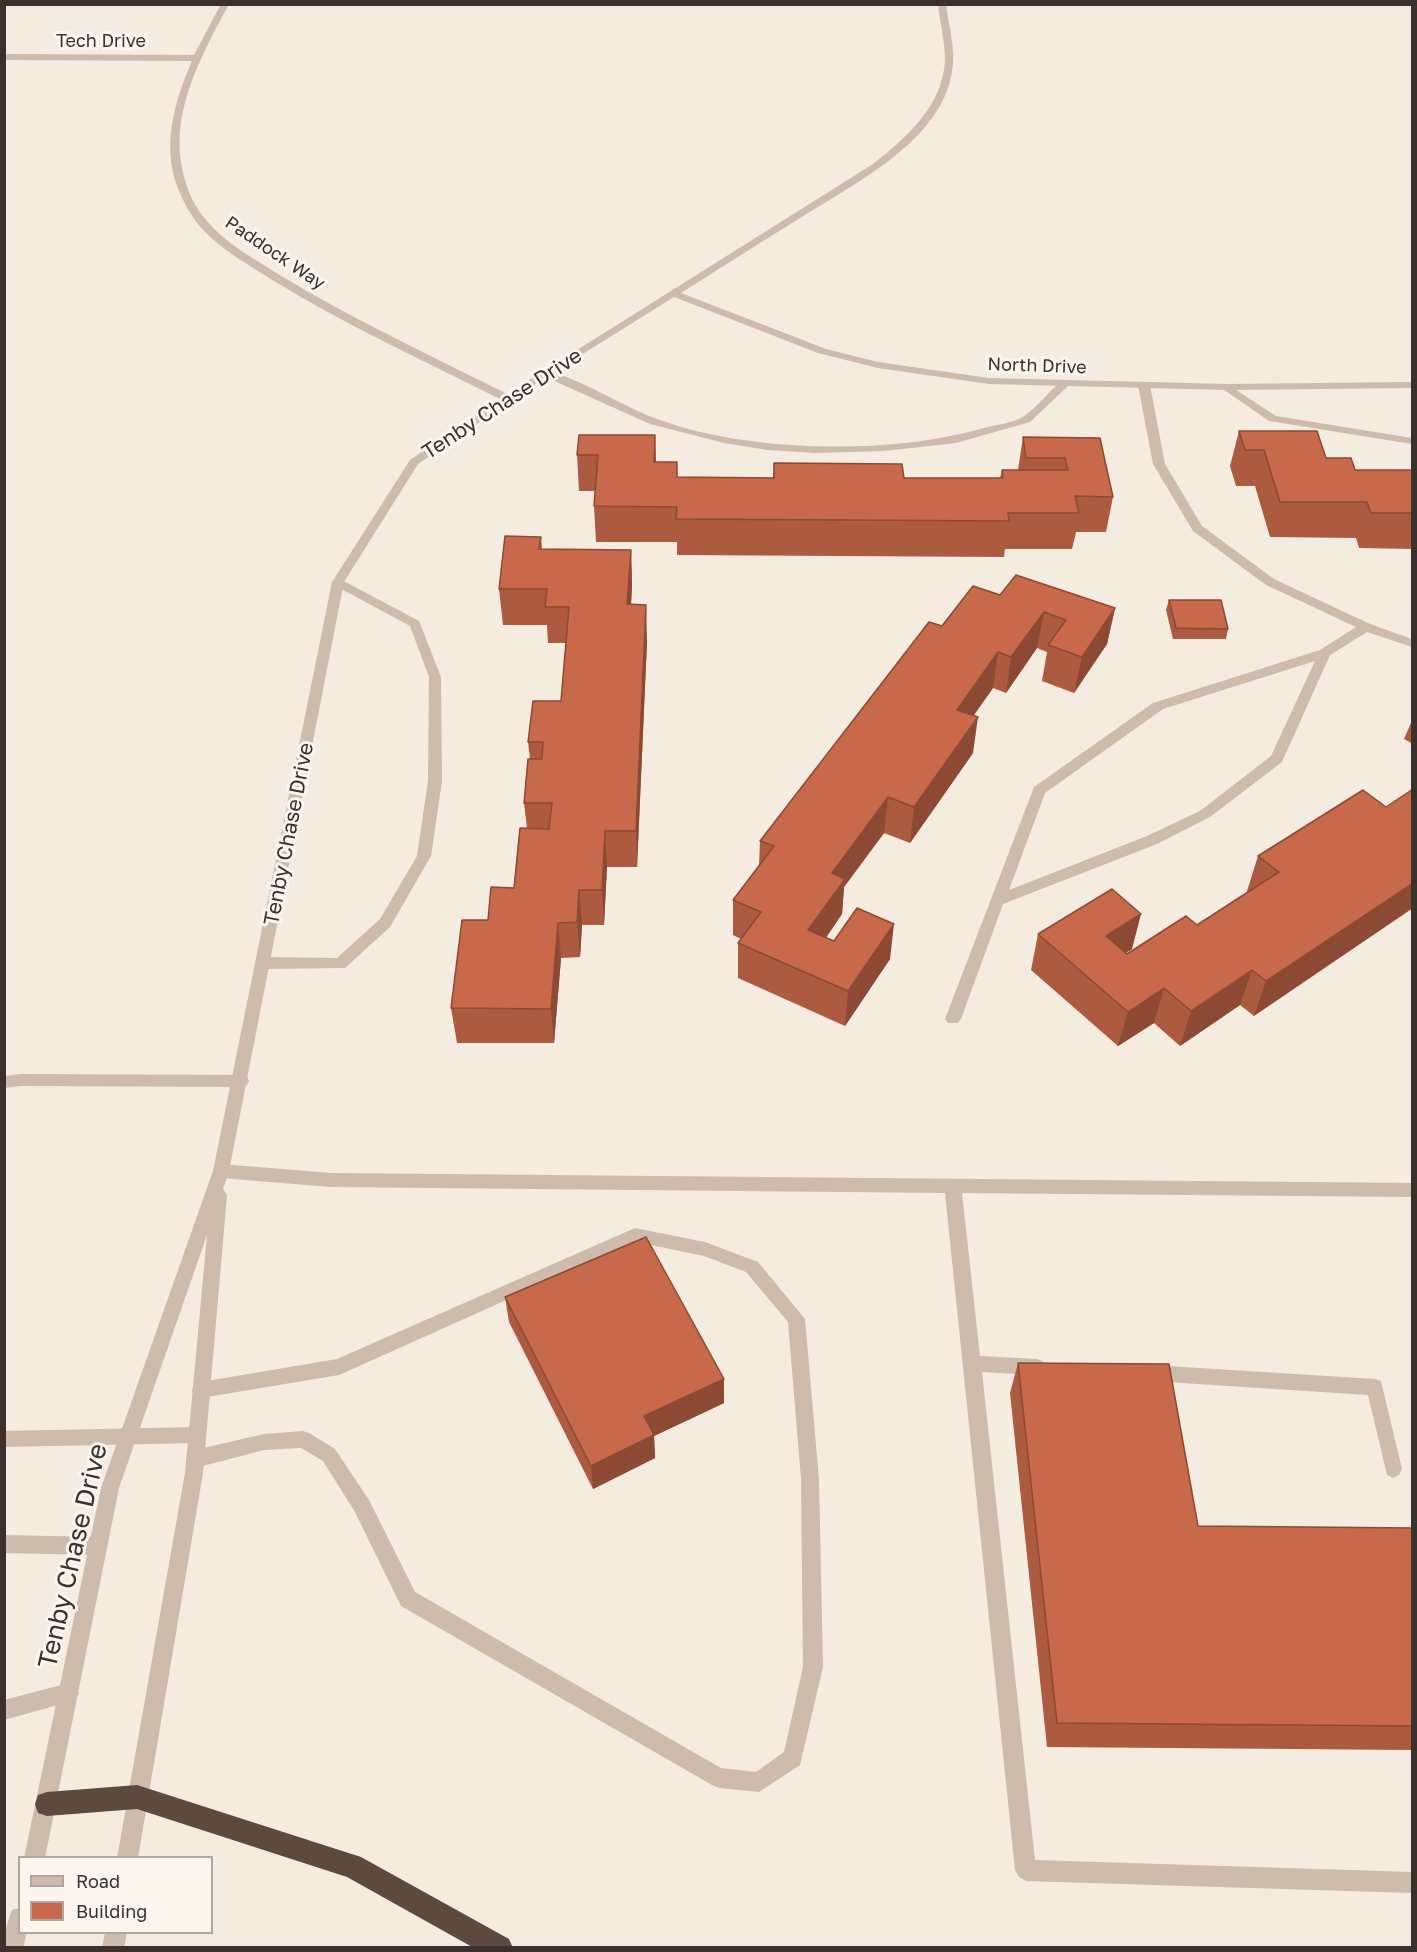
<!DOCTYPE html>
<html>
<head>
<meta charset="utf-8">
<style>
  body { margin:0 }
  #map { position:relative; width:1417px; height:1952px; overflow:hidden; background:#f4ebe1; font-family:"Golos Text",sans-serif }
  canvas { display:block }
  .frame { position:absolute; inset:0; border:6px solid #3b302b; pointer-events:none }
  .legend { position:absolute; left:18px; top:1856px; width:195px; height:78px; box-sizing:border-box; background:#fbf5ee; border:2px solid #aea6a0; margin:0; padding:8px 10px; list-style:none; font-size:18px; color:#3b302b }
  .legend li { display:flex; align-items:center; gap:12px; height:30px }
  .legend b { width:30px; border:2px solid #aea6a0 }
</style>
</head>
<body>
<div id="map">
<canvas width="1417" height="1952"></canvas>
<div class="frame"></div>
<ul class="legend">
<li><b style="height:8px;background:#cdbbac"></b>Road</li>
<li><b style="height:16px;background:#c8694b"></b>Building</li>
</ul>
</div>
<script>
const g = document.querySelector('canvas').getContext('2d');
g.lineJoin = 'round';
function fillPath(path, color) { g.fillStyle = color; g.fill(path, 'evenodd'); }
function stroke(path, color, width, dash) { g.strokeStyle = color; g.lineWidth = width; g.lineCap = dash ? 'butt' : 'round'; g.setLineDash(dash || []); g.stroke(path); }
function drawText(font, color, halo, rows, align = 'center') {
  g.font = font + ' "Golos Text",sans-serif'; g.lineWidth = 6; g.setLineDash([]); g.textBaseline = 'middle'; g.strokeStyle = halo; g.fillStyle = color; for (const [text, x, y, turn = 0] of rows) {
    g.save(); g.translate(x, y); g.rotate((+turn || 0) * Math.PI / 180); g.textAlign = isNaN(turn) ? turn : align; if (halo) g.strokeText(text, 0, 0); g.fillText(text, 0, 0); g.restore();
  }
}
fillPath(new Path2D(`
  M 545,370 C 584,380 619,405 657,419 C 749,453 890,455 984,428 C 995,425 1013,423 1023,417 C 1036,408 1048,393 1059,383 L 1063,382 L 1069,385 L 1030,422 L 956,443 L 884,451 L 815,453 L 768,450 L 724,443 L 650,424 L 541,375 L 541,371 Z
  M 1144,382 L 1150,385 L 1165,464 L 1202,526 L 1274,579 L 1370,624 L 1412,639 L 1412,647 L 1367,632 L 1330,655 L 1282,762 L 1210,817 L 1157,844 L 1003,904 L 961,1019 L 958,1023 L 948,1023 L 945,1019 L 1034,787 L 1153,703 L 1320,650 L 1356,627 L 1266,585 L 1193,531 L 1153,464 L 1138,385 ZM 1315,661 L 1271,756 L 1200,811 L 1147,836 L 1009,890 L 1045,793 L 1163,709 Z
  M 1227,384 L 1276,416 L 1412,438 L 1412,444 L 1269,421 L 1223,389 L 1221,387 Z
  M 338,578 L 419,621 L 441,677 L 442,781 L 431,856 L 390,927 L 345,968 L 264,969 L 259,967 L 257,963 L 259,959 L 264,957 L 337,958 L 380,919 L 417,856 L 428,781 L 429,677 L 410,626 L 334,585 L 332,582 Z
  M 21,1074 L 241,1075 L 247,1077 L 249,1081 L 247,1085 L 241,1087 L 21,1086 L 4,1088 L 4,1076 Z
  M 221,1164 L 331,1173 L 1412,1183 L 1412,1197 L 962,1193 L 980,1356 L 1037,1359 L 1043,1361 L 1046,1367 L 1043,1373 L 1037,1375 L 982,1372 L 1035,1860 L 1412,1872 L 1412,1893 L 1026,1881 L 1019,1877 L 1015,1870 L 945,1193 L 331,1187 L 221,1178 L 215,1176 L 213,1171 L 215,1166 Z
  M 635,1228 L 705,1242 L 758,1262 L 805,1319 L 819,1479 L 823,1667 L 800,1765 L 759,1792 L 719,1788 L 712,1785 L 401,1606 L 355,1512 L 323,1461 L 301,1448 L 264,1450 L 195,1468 L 189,1465 L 186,1459 L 189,1453 L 195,1450 L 264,1434 L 303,1431 L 309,1433 L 335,1449 L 369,1500 L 415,1592 L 721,1768 L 756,1772 L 784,1752 L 803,1667 L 801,1479 L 788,1322 L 746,1272 L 704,1256 L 636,1242 L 339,1375 L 201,1398 L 195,1396 L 192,1390 L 195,1384 L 201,1382 L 337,1359 Z
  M 1151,1365 L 1375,1379 L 1381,1381 L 1402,1469 L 1399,1475 L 1393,1478 L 1387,1475 L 1368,1395 L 1151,1381 L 1145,1379 L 1142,1373 L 1145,1367 Z
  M 197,1427 L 203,1429 L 206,1435 L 203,1441 L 197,1443 L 4,1447 L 4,1431 Z
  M 4,1535 L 98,1537 L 105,1540 L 107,1546 L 105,1552 L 98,1555 L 4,1553 Z
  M 69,1683 L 76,1686 L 79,1693 L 76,1700 L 4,1720 L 4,1700 Z`), '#cdbbac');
fillPath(new Path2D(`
  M 221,4 L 229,4 C 204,51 172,107 181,162 C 184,183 192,204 206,220 C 225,243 253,258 278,274 C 352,319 430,355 507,394 L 873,164 C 906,138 943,106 945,60 C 945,42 940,23 938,4 L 946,4 C 949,28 957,53 951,77 C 937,144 850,186 797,220 C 758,244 720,268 681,293 L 826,349 L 878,362 L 989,378 L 1227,384 L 1412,382 L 1412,388 L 1227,390 L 989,384 L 878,368 L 818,353 L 674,297 L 549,375 L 418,464 L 344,582 L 229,1171 L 223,1189 L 227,1195 L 203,1473 L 138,1858 L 117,1858 L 185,1473 L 207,1235 L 119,1488 L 45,1858 L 24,1858 L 101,1488 L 213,1171 L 332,582 L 410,460 L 500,399 C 424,361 346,325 274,281 C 250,266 224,251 204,231 C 190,216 181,198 175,180 C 163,139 176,98 192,61 L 4,60 L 4,54 L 194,55 Z
  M 20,1908 L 20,1932 L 27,1932 L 23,1948 L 4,1948 C 4,1934 7,1923 12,1910 Z
  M 105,1932 L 127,1932 L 124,1948 L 102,1948 Z`), '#cdbbac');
fillPath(new Path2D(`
  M 137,1785 L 361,1857 L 509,1939 L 513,1948 L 474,1948 L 347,1877 L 137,1809 L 47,1816 L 38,1813 L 35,1804 L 38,1795 L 47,1792 Z`), '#5c4a42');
fillPath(new Path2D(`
  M 1239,431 L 1326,458 L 1355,470 L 1413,470 L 1413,549 L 1359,548 L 1356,538 L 1270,537 L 1255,486 L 1236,486 L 1230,466 Z
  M 655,435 L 656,462 L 678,477 L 773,478 L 774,463 L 904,478 L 1000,478 L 1002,470 L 1018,470 L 1023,437 L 1100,438 L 1113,497 L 1106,532 L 1076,532 L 1072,549 L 1005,549 L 1004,557 L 677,555 L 677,542 L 596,542 L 594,506 L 595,491 L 579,491 L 577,455 Z
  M 541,537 L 542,549 L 631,550 L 632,586 L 631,604 L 647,641 L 637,867 L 607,867 L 604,925 L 582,925 L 580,957 L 561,958 L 554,1043 L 457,1043 L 451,1008 L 488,920 L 514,888 L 527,828 L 524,803 L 530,759 L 528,742 L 561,701 L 566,643 L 548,643 L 547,625 L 503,625 L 499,589 Z
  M 1000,595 L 1115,608 L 1107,644 L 1074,693 L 1042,681 L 1047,652 L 1037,648 L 1006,693 L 993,688 L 974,715 L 973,753 L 910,843 L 884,833 L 844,887 L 842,914 L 826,938 L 834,941 L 890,959 L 845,1026 L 738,978 L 738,943 L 741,939 L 733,935 L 733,900 L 759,866 L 760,841 L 942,626 Z
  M 1169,600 L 1228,629 L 1226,639 L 1173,639 L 1166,610 Z
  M 1413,718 L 1413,744 L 1404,739 Z
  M 1386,807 L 1254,1016 L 1240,1005 L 1180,1046 L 1154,1023 L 1118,1046 L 1031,970 L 1038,934 L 1132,949 L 1126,953 L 1127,954 L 1197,925 L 1248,892 L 1247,891 L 1258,856 Z
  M 505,1297 L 724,1403 L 654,1436 L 655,1458 L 593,1489 L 509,1322 Z
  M 1018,1363 L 1198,1526 L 1413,1528 L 1413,1750 L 1047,1747 L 1010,1393 Z`), '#ac5a40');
fillPath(new Path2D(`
  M 655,435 L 656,471 L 654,462 Z
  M 631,550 L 632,586 L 629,640 L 627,604 Z
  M 646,605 L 647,641 L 637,867 L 636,831 Z
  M 1115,608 L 1107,644 L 1074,693 L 1082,657 Z
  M 1044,612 L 1037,648 L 1006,693 L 1011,657 Z
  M 998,652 L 993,688 L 952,746 L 957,710 Z
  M 978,717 L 973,753 L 910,843 L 914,807 Z
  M 888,797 L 884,833 L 844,887 L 842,914 L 806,965 L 808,930 L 832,873 Z
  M 605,831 L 607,867 L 604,925 L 602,890 Z
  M 1413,883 L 1413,908 L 1254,1016 L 1266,981 Z
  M 579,890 L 582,925 L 580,957 L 577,922 Z
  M 1141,914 L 1132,949 L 1097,971 L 1106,936 Z
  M 558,923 L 561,958 L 554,1043 L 551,1009 Z
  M 894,924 L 890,959 L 845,1026 L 848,991 Z
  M 1252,970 L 1240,1005 L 1180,1046 L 1191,1011 Z
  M 1164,988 L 1154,1023 L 1118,1046 L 1128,1012 Z
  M 724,1379 L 724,1403 L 654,1436 L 655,1458 L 593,1489 L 591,1466 L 644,1416 Z`), '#8c4a34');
const building = new Path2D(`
  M 1239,431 L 1317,431 L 1326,458 L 1351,458 L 1355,470 L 1413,470 L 1413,513 L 1371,513 L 1367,502 L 1280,502 L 1264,450 L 1245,450 Z
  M 579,435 L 655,435 L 654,462 L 677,462 L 677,477 L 774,478 L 774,463 L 902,464 L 904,478 L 1003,478 L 1002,470 L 1068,470 L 1065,458 L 1026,458 L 1023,437 L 1100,438 L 1113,497 L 1075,496 L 1079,513 L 1008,513 L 1009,521 L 676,519 L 677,507 L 594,506 L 598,455 L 577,455 Z
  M 505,536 L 541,537 L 539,549 L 631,550 L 627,604 L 646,605 L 636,831 L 605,831 L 602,890 L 579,890 L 577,922 L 558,923 L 551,1009 L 451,1008 L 462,920 L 488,920 L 491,887 L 514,888 L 520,828 L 549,829 L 552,803 L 524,803 L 528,759 L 542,759 L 543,742 L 528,742 L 533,701 L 561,701 L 569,607 L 545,607 L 547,589 L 499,589 Z
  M 1016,575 L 1115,608 L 1082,657 L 1048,645 L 1066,620 L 1044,612 L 1011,657 L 998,652 L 957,710 L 978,717 L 914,807 L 888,797 L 832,873 L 845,879 L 808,930 L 834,941 L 857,908 L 894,924 L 848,991 L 738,943 L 761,912 L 733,900 L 774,846 L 760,841 L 929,622 L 942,626 L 973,586 L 1000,595 Z
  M 1169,600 L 1221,600 L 1228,629 L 1176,628 Z
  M 1413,789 L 1413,883 L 1266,981 L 1252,970 L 1191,1011 L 1164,988 L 1128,1012 L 1038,934 L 1112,889 L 1141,914 L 1106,936 L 1127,954 L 1186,916 L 1197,925 L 1279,872 L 1258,856 L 1363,790 L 1386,807 Z
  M 646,1237 L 724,1379 L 644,1416 L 654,1435 L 591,1466 L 505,1297 Z
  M 1018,1363 L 1169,1364 L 1198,1526 L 1413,1528 L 1413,1726 L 1057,1723 Z`);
fillPath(building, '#c8694b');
stroke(building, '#8c4a34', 1.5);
drawText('18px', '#3b302b', '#fbf5ee', [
  ["Tech Drive",101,41],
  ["Paddock Way",275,253,34],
  ["North Drive",1037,366,2]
]);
drawText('21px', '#3b302b', '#fbf5ee', [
  ["Tenby Chase Drive",502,404,-33],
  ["Tenby Chase Drive",289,834,-79]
]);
drawText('26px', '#3b302b', '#fbf5ee', [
  ["Tenby Chase Drive",73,1556,-77]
]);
</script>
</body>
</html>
